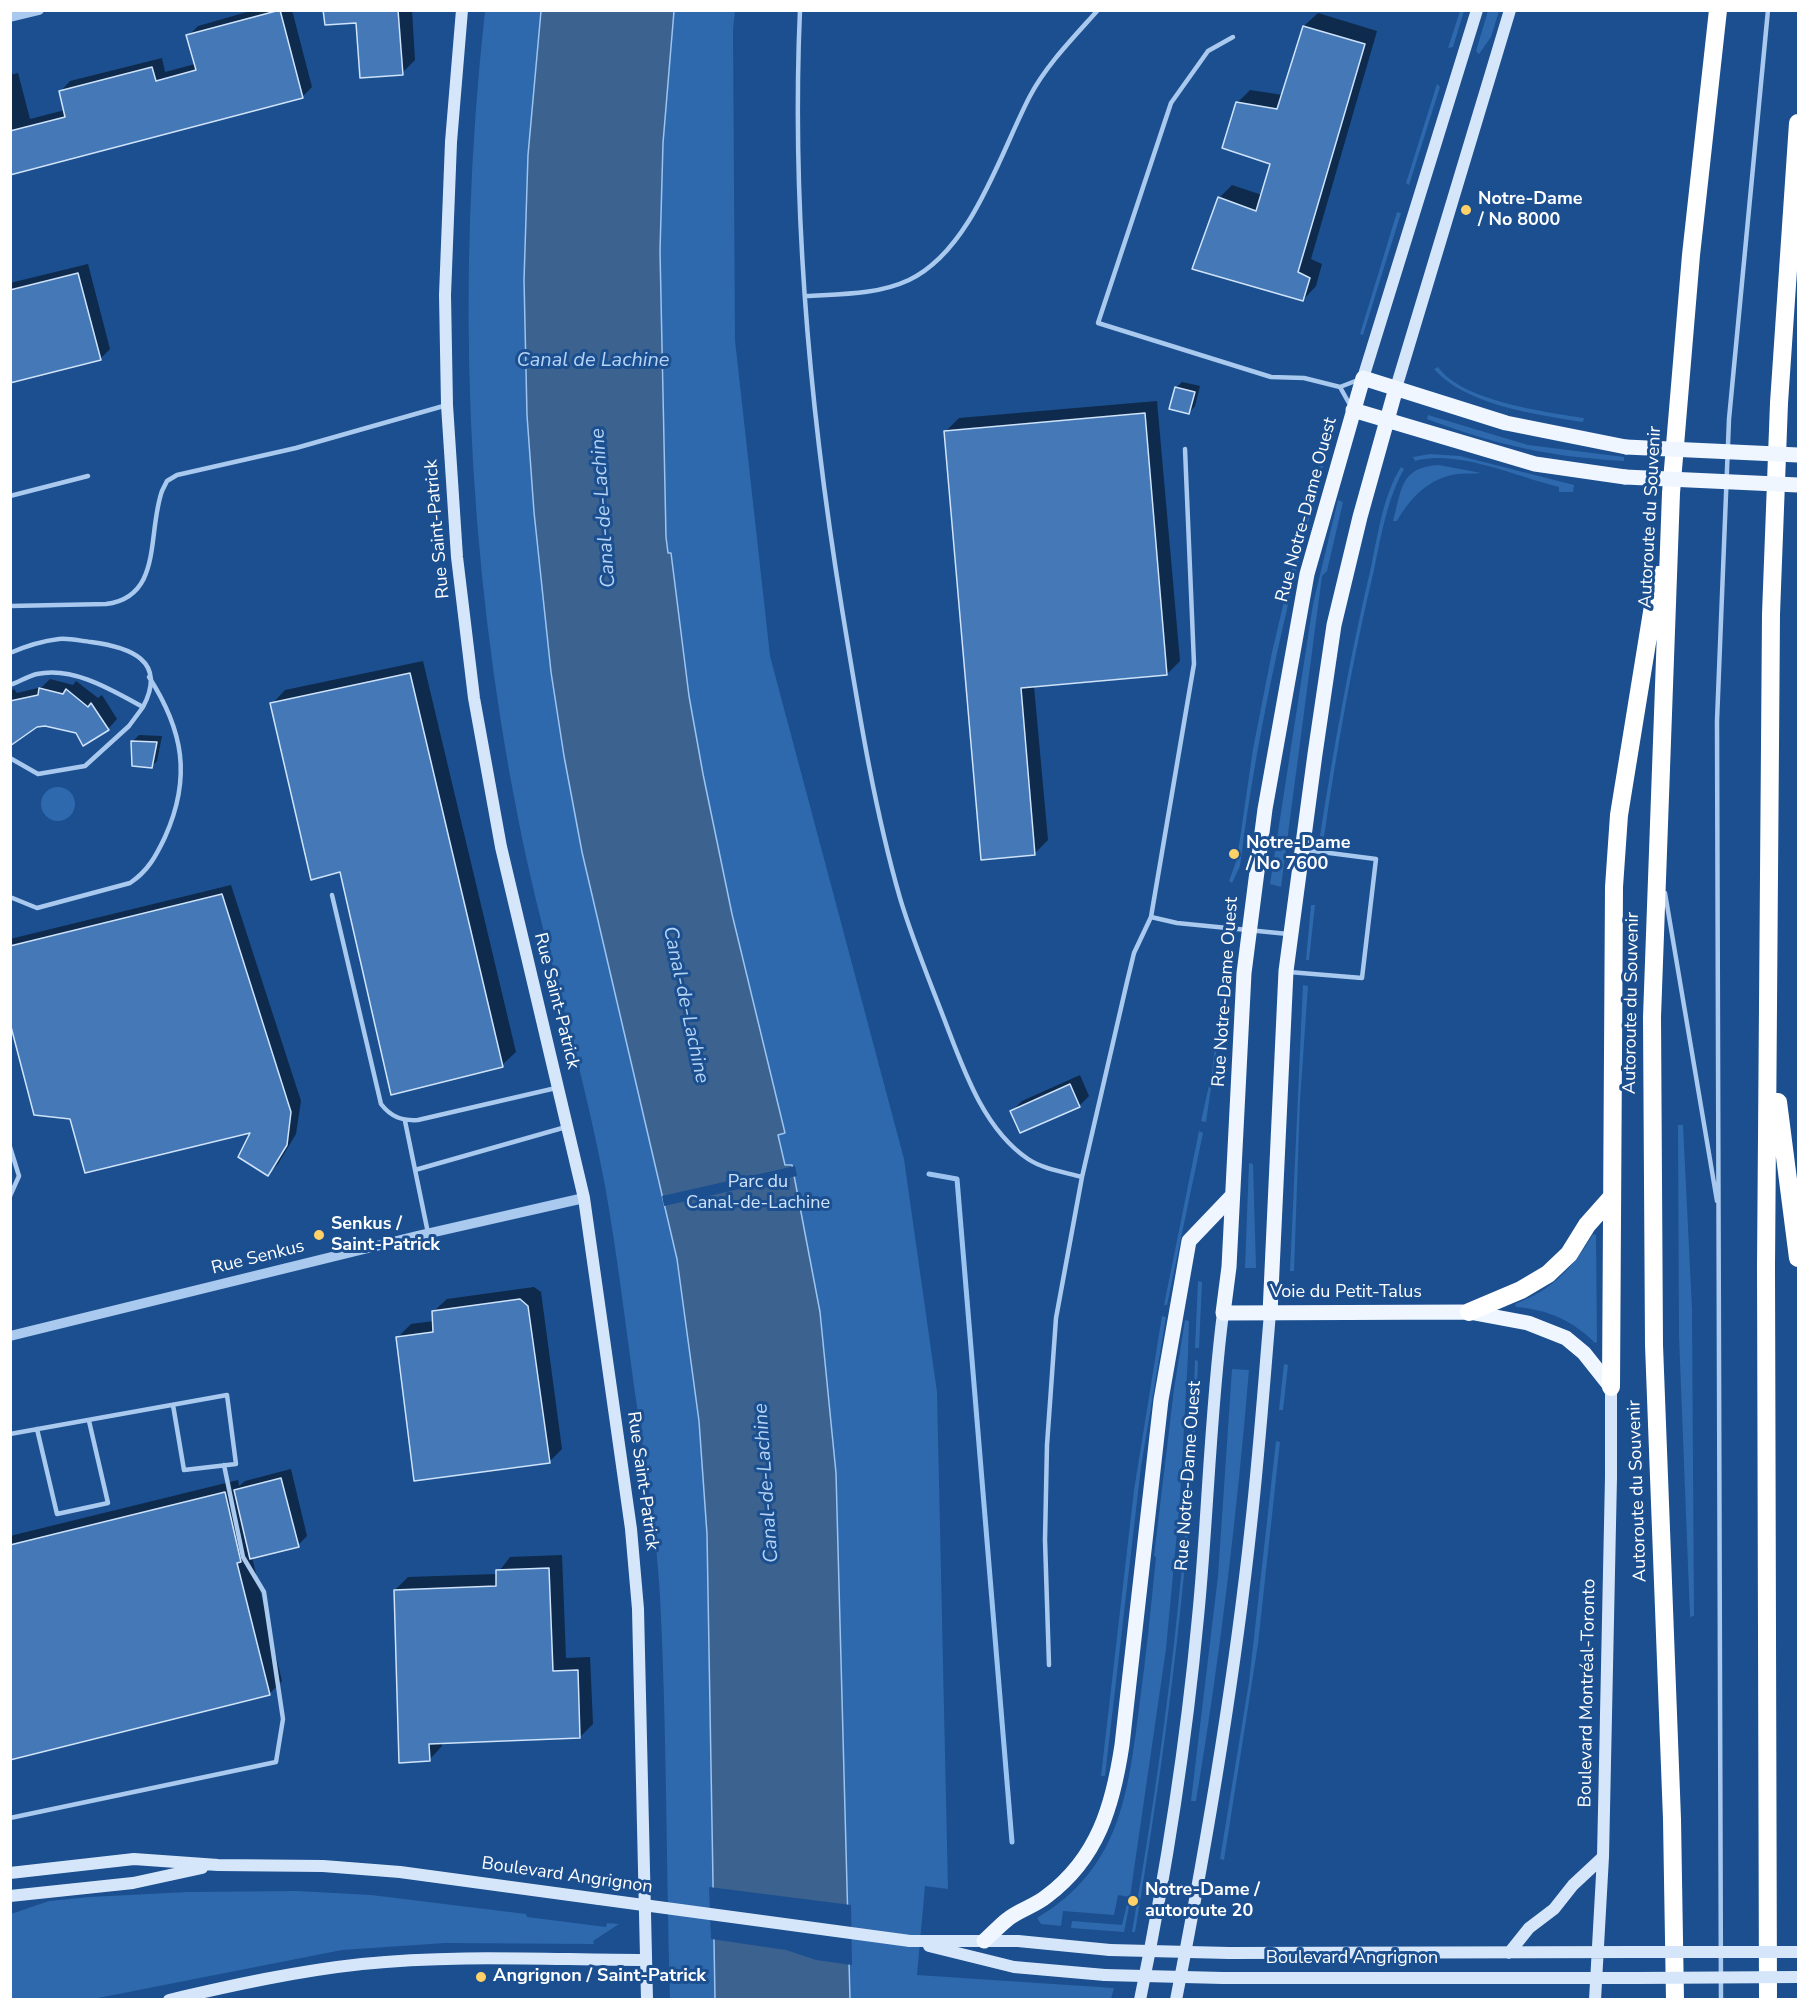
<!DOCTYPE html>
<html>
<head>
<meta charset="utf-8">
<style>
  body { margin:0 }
  #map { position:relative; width:1809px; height:2010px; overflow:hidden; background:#1b4f8f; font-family:"Nunito Sans",sans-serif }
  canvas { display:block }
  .frame { position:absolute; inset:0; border:12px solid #fff; pointer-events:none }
</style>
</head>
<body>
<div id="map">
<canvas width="1809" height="2010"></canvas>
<div class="frame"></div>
</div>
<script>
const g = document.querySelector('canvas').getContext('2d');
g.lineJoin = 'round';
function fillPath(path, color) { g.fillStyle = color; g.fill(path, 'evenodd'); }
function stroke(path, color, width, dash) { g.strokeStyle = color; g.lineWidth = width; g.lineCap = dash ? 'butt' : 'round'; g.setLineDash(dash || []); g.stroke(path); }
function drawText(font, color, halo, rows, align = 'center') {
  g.font = font + ' "Nunito Sans",sans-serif'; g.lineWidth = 6; g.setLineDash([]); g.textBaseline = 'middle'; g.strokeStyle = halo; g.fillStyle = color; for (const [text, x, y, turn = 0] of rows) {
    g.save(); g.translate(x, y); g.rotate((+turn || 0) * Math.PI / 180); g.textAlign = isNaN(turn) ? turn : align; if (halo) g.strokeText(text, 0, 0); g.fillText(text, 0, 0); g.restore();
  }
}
fillPath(new Path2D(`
  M 485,11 L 735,11 L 733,29 L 735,340 L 770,656 L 904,1159 L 937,1392 L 948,1889 L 925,1886 L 917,1975 L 1114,1988 L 1111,1999 L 670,1999 C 666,1865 667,1730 660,1596 C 656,1526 644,1456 634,1386 C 625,1320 617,1253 605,1186 C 583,1064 543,945 519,823 C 466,555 455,282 485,11 Z
  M 1460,11 L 1464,11 L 1453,47 L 1448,48 Z
  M 1488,11 L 1499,11 L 1491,37 L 1479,54 L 1476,51 Z
  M 1437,84 L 1440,87 L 1409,185 L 1406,183 Z
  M 1397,212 L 1401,213 L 1363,335 L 1360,334 Z
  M 1438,367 C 1462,401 1545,412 1584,418 L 1583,422 C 1538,415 1465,405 1434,369 Z
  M 1428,415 L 1528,445 L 1624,457 L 1624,461 C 1550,457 1496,445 1427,419 Z
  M 1326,443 L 1329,444 C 1291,583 1258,723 1240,866 L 1232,883 L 1229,881 L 1237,859 L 1253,749 L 1272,652 L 1300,534 Z
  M 1430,454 L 1460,456 L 1574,485 L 1573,492 L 1559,492 L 1559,487 C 1517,477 1457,449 1415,461 L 1413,457 Z
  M 1439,465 L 1481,473 C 1474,474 1466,473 1458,474 C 1430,477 1410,498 1397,521 L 1393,521 C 1402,489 1400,467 1439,465 Z
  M 1401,467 L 1404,469 C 1387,499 1381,537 1374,570 C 1353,658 1337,747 1324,837 L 1320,836 C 1334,746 1350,656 1371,567 C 1378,535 1383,495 1401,467 Z
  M 1338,500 L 1343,502 L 1327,571 L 1322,576 L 1281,887 L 1270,884 L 1313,604 Z
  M41 804a17 17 0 1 1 34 0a17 17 0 1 1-34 0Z
  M 1311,905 L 1315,905 L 1309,960 L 1306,960 Z
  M 1223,978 L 1227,979 L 1206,1122 L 1201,1121 L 1212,1072 Z
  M 1303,985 L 1308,986 L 1300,1101 L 1294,1271 L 1290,1271 Z
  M 1678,1125 L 1683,1125 L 1692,1309 L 1694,1616 L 1690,1617 L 1679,1336 Z
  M 1199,1131 L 1203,1133 L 1167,1305 L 1164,1305 Z
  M 1249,1163 L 1253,1164 L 1256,1268 L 1245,1268 Z
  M 1593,1234 L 1596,1235 L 1597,1342 L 1595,1343 C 1574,1321 1546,1309 1516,1307 L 1515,1304 C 1552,1290 1573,1268 1593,1234 Z
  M 1198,1281 L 1202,1282 L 1199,1348 L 1195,1348 Z
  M 1162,1316 L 1166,1317 L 1141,1467 L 1105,1776 L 1101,1776 L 1134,1490 Z
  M 1185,1320 L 1189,1321 L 1188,1355 L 1180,1500 L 1166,1649 L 1130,1897 L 1118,1895 L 1114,1915 L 1063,1911 L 1061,1926 L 1041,1924 L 1037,1918 C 1120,1869 1128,1794 1139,1708 C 1146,1657 1151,1607 1156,1557 L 1154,1556 L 1174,1389 Z
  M 1195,1360 L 1198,1361 C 1192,1553 1167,1743 1135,1932 L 1132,1932 C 1165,1743 1189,1552 1195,1360 Z
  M 1284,1364 L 1288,1365 L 1283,1410 L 1279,1410 Z
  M 1232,1369 L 1249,1370 C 1237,1514 1220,1658 1196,1801 L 1191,1801 L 1218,1576 Z
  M 1276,1441 L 1280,1442 L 1258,1644 L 1224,1860 L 1220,1859 L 1249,1682 Z
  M 297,1891 L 371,1895 L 526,1914 L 527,1917 L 606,1927 L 607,1923 L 619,1924 L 593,1941 L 594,1944 L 445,1943 L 342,1950 L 93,1999 L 11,1999 L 11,1914 L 49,1901 L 89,1897 L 188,1892 Z
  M 1127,1904 L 1129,1907 L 1124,1932 L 1071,1928 L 1072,1921 L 1122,1925 Z`), '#2e69ad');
const water = new Path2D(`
  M 541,11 L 674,11 L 663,143 L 660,251 L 666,537 L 668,553 L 671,553 L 689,696 L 703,774 L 732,914 L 785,1133 L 778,1135 L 785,1165 L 792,1165 L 820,1312 L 836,1473 L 850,1999 L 715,1999 L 707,1534 L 699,1421 L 677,1259 L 582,852 L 564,756 L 551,672 L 534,512 L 527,415 L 524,280 L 528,155 Z`);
fillPath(water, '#3c6290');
stroke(water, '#9cc4f0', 1.5);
fillPath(new Path2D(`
  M 795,1166 L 797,1176 L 664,1206 L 662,1196 Z
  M 709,1887 L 851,1905 L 852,1965 L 816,1960 L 786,1950 L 711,1939 Z`), '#1b4f8f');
fillPath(new Path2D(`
  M 254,10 L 292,10 L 312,87 L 303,96 L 10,173 L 10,75 L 18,73 L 30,119 L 65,110 L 61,91 L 70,81 L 162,58 L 165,72 L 195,64 L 188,36 L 198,26 Z
  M 325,10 L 412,10 L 415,60 L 402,73 L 357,21 Z
  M 1318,13 L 1377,31 L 1311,259 L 1322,264 L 1316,286 L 1303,300 L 1219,198 L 1232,185 L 1262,195 L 1272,163 L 1237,103 L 1250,90 L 1283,95 L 1304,26 Z
  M 88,264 L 110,349 L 100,359 L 10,382 L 10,283 Z
  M 1182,382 L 1200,386 L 1195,406 L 1189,413 L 1176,388 Z
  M 1157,401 L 1180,661 L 1167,674 L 1034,686 L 1048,840 L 1035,853 L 945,432 L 959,418 Z
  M 423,661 L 516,1052 L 502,1065 L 341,870 L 272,704 L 285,690 Z
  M 50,679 L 73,685 L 76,681 L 98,698 L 102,695 L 117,719 L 108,729 L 77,732 L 61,727 L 36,726 L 10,745 L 10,692 L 14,689 L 17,693 L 42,687 Z
  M 139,735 L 162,736 L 157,761 L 151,767 L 133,741 Z
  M 231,885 L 301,1101 L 296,1134 L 278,1164 L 268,1174 L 253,1131 L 71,1117 L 10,1017 L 10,939 Z
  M 1080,1075 L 1089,1096 L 1079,1106 L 1021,1131 L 1012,1111 L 1022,1101 Z
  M 534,1287 L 541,1292 L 562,1449 L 549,1462 L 398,1337 L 411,1324 L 434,1321 L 433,1312 L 447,1299 Z
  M 291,1469 L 307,1536 L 298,1545 L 252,1557 L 282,1681 L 269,1694 L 10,1758 L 10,1536 L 238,1480 L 239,1486 L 245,1481 Z
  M 562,1555 L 566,1658 L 590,1657 L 593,1724 L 580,1737 L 442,1742 L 442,1746 L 429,1760 L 395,1590 L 408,1577 L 497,1574 L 510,1557 Z`), '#0007');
stroke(new Path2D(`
  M 929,1174 L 957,1179 L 1012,1842`), '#9cc4f0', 5);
const building = new Path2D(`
  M 280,10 L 303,98 L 10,175 L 10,131 L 65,117 L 59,91 L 152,67 L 156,81 L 196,70 L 186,35 Z
  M 323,10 L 398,10 L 403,75 L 360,78 L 356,23 L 325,25 Z
  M 1303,26 L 1365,44 L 1298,272 L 1310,278 L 1303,301 L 1192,269 L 1218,197 L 1256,211 L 1270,164 L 1222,148 L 1236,102 L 1277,109 Z
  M 78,273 L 101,360 L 10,383 L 10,290 Z
  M 1175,387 L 1195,392 L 1189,414 L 1169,409 Z
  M 1145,413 L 1167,675 L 1021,688 L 1035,855 L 981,860 L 944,431 Z
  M 410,673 L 503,1067 L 391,1095 L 340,872 L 311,880 L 270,703 Z
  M 39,688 L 63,694 L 66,689 L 88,707 L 91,703 L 109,730 L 83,746 L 76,733 L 45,726 L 37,727 L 10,746 L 10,701 L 38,695 Z
  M 131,741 L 157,742 L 152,768 L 132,766 Z
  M 222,894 L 291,1112 L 287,1145 L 268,1176 L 238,1157 L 250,1133 L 85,1173 L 70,1119 L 34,1115 L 10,1023 L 10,946 Z
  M 1070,1084 L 1080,1107 L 1020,1133 L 1010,1111 Z
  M 520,1299 L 528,1306 L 550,1463 L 414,1481 L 396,1337 L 433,1332 L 432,1311 Z
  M 281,1478 L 299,1547 L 250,1559 L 234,1490 Z
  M 225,1492 L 241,1562 L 237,1563 L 270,1695 L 10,1760 L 10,1545 Z
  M 549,1568 L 553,1671 L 578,1670 L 580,1738 L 429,1744 L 430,1761 L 399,1763 L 394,1590 L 496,1586 L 496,1570 Z`);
fillPath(building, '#4478b7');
stroke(building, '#cfe3fa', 1.5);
stroke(new Path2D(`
  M 800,10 C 791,211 810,412 842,609 C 858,706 873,804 900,898 C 912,938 928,977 943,1016 C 962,1065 982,1128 1028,1159 C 1043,1169 1064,1172 1082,1177
  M 1233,37 L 1208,51 L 1171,103 L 1098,323 L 1271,377 L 1304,378 L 1340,387 L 1358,380
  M 806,296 C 840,294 877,295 909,280 C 972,250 1000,153 1030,96 C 1047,64 1074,37 1098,10
  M 1340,387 L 1350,405
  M 1185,449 L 1194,664 L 1151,917 L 1177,923 L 1288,934
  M 10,496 L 88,476
  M 10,606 L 106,604 C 163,597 147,533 162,491 L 167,481 L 177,475 L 296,448 L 447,405
  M 10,653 C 26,646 42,641 59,639 C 69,638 81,641 91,642 C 129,647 168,660 143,707 C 112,690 73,666 37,674 C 28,676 19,682 10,685
  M 10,758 L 38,774 L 85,766 L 129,726 L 143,707
  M 1665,893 L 1717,1201
  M 332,895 L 381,1104 C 391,1117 402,1121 418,1120 L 556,1088
  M 10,897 L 37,908 L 130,883 C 148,871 156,856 165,837 C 192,777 183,730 149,677
  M 1289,972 L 1362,978 L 1376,859 L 1306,850
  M 405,1121 L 428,1233
  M 10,1147 L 19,1176 L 10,1196
  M 415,1170 L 566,1127
  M 37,1429 L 57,1514 L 108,1503 L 89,1421
  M 10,1434 L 227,1395 L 236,1464 L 184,1470 L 173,1405
  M 1049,1665 L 1045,1540 L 1047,1445 L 1056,1318 L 1082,1177 L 1127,982 L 1134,953 L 1151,917
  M 10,1818 L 276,1762 L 283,1719 L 264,1592 L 243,1557 L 224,1465
  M 1721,2000 L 1717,721 L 1729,419 L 1768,10`), '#a9c9ee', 4.5);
stroke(new Path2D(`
  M 10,17 L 39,10
  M 10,1336 L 417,1236 L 584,1198`), '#a9c9ee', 10);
stroke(new Path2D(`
  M 462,10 L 451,142 L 445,295 L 447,405 L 457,557 L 474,698 L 501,847 L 584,1198 L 631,1529 L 638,1609 L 647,2000
  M 1363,378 L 1477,10
  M 1396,388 L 1510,10
  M 10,1873 L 134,1859 L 218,1865 L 323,1866 L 400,1872 L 599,1899
  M 10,1896 L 133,1883 L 202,1868
  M 910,1941 L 1018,1941 L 1110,1950
  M 929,1946 L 1014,1967 L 1105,1975
  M 1229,1953 L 1636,1952
  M 1509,1953 L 1529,1928 L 1554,1909 L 1573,1885 L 1603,1857
  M 1223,1978 L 1636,1978
  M 169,2000 C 233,1985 297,1971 362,1964 C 456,1954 552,1960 646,1960
  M 1140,2000 C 1166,1873 1186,1745 1198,1617 C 1208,1516 1210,1414 1223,1313
  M 1176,2000 C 1207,1842 1234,1684 1251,1525 C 1259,1454 1264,1384 1270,1313
  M 1595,2000 L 1603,1857 L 1611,1477 L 1611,1387`), '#d6e6fa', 12);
stroke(new Path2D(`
  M 1353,410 L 1535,464 L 1625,477
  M 1270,1313 L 1286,971 L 1315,754 L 1334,625 L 1360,517 L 1396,388
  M 1611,1387 L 1584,1353 L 1566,1338 L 1528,1323 L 1469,1312 L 1223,1313 L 1229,1267 L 1244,973 L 1265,809 L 1307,574 L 1363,378 L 1506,423 L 1626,447
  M 984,1941 C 992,1934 999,1926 1008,1919 C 1019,1910 1035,1906 1047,1896 C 1098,1858 1113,1805 1122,1745 L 1161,1400 L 1189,1241 L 1232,1196`), '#f0f6ff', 15);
stroke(new Path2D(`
  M 1778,1102 L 1798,1258
  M 1469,1312 L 1521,1290 L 1548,1274 L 1569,1254 L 1587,1225 L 1611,1198
  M 1611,1387 L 1614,887 L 1619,815 L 1658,575
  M 1675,2000 L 1672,1819 L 1654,1345 L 1652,1017 L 1671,493 L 1691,255 L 1718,10
  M 1768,2000 L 1766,1266 L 1771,614 L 1779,403 L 1798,123`), '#fff', 18);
stroke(new Path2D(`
  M 599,1899 L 910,1941
  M 1110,1950 L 1229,1953
  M 1636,1952 L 1798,1952
  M 1105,1975 L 1223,1978
  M 1636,1978 L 1798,1977`), '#d6e6fa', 12);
stroke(new Path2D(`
  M 1626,447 L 1798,455
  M 1625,477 L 1798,485`), '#f0f6ff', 15);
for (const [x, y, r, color] of [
  [1466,210,6,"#ffd166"],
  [1234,854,6,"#ffd166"],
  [319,1235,6,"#ffd166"],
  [1133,1901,6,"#ffd166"],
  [481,1977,6,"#ffd166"]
]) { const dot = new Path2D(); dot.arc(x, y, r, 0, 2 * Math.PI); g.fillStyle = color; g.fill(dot); stroke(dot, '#1b4f8f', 2); }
drawText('bold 18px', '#fff', '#1b4f8f', [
  ["Notre-Dame",1478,200],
  ["/ No 8000",1478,221],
  ["Notre-Dame",1246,844],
  ["/ No 7600",1246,865],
  ["Senkus /",331,1225],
  ["Saint-Patrick",331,1246],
  ["Notre-Dame /",1145,1891],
  ["autoroute 20",1145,1912],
  ["Angrignon / Saint-Patrick",493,1977]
], 'left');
drawText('18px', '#fff', '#1b4f8f', [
  ["Rue Notre-Dame Ouest",1307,510,-75],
  ["Autoroute du Souvenir",1651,517,-87],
  ["Rue Saint-Patrick",438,529,-95],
  ["Rue Notre-Dame Ouest",1226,992,-86],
  ["Rue Saint-Patrick",556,1001,76],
  ["Autoroute du Souvenir",1632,1003,-89],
  ["Rue Senkus",258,1258,-14],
  ["Voie du Petit-Talus",1346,1293],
  ["Rue Notre-Dame Ouest",1189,1476,-86],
  ["Rue Saint-Patrick",642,1481,82],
  ["Autoroute du Souvenir",1638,1491,-92],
  ["Boulevard Montréal-Toronto",1588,1693,-89],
  ["Boulevard Angrignon",567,1876,8],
  ["Boulevard Angrignon",1352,1959]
]);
drawText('18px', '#cfe3fa', '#1b4f8f', [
  ["Parc du",758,1183],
  ["Canal-de-Lachine",758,1204]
]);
drawText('italic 20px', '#b5d3f5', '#1b4f8f', [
  ["Canal de Lachine",593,361],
  ["Canal-de-Lachine",604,508,-94],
  ["Canal-de-Lachine",685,1005,78],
  ["Canal-de-Lachine",767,1483,-94]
]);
</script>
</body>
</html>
